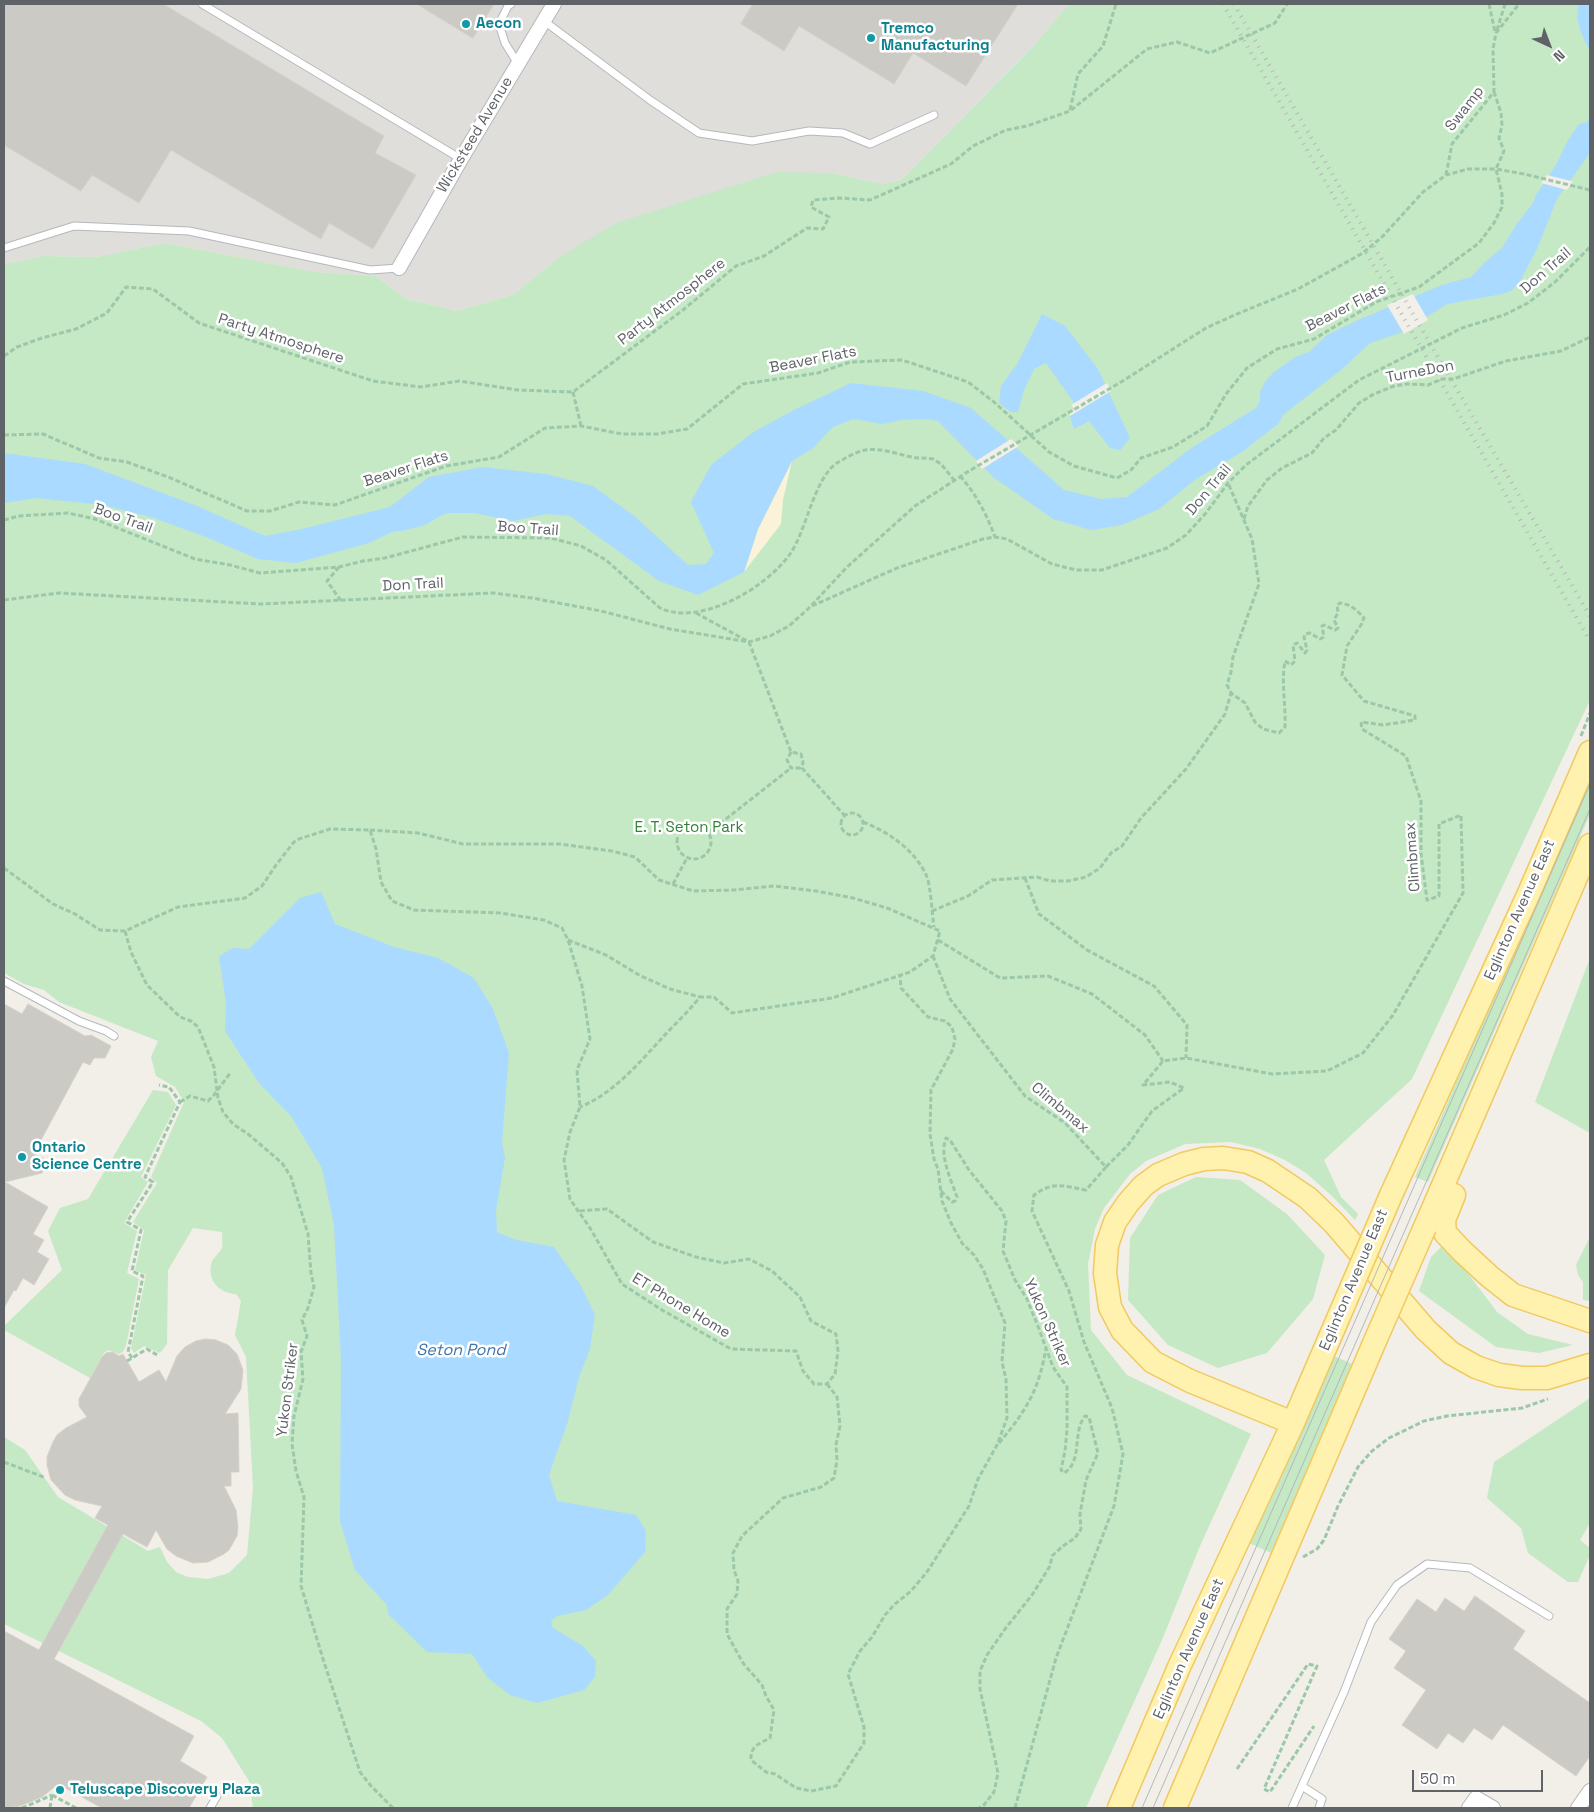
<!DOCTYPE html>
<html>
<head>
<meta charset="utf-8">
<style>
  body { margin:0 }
  #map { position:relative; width:1594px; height:1812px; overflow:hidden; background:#f1efe8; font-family:"Space Grotesk",sans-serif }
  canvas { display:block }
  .frame { position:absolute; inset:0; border:5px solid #5f6368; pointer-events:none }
  .north { position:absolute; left:1524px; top:20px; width:50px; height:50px; -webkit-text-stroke:4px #fff; paint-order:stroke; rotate:137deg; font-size:14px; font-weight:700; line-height:20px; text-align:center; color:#5f6368 }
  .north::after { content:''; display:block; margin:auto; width:18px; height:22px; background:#5f6368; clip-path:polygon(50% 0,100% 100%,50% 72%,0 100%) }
  .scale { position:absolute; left:1412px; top:1770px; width:131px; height:22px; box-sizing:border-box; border:2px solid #5f6368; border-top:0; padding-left:6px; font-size:15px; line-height:18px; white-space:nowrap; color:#5f6368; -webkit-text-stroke:4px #fff; paint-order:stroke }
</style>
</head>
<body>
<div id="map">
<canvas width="1594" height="1812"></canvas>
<div class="frame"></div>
<div class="north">N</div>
<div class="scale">50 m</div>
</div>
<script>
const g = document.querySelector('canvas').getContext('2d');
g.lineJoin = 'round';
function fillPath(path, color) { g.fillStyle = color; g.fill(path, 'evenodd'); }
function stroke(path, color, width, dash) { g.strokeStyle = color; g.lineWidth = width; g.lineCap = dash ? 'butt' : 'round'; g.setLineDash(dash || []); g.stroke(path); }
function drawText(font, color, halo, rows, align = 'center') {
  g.font = font + ' "Space Grotesk",sans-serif'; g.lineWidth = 5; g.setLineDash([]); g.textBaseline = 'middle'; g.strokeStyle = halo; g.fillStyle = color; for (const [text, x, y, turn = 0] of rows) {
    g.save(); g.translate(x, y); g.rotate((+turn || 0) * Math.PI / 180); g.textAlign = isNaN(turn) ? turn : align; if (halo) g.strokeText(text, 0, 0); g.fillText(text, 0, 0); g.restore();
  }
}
fillPath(new Path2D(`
  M 4,4 L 1069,4 L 1030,50 L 901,180 L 883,184 L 833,173 L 561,256 L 513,295 L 457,311 L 406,299 L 376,276 L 315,272 L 165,243 L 96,257 L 43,256 L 4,264 Z`), '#e0deda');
fillPath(new Path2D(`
  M 1069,4 L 1590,4 L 1590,700 L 1412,1079 L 1324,1160 L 1341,1197 L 1358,1214 L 1355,1220 L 1331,1195 L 1306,1173 L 1285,1160 L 1260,1149 L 1231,1142 L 1185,1144 L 1146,1161 L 1130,1174 L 1104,1208 L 1095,1229 L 1088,1264 L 1091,1330 L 1127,1375 L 1251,1434 L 1200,1546 L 1162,1640 L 1086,1808 L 253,1808 L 249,1781 L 222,1738 L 201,1721 L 4,1624 L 4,1437 L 25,1450 L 58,1497 L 148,1551 L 160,1547 L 167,1562 L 176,1572 L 188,1577 L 208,1579 L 229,1573 L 247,1555 L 253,1488 L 246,1357 L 235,1335 L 241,1301 L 236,1294 C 220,1293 208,1282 211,1265 C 212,1258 219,1254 222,1248 C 223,1244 222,1237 222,1232 L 193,1228 L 168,1270 L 167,1344 L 160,1353 L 144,1346 L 134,1353 L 131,1348 L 146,1275 L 135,1270 L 144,1230 L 133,1222 L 157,1183 L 151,1177 L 184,1102 L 175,1087 L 156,1076 L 151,1057 L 158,1041 L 59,1002 L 44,990 L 24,984 L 4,973 L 4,264 L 43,256 L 96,257 L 165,243 L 315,272 L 376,276 L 406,299 L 457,311 L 513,295 L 561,256 L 616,223 L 777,172 L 833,173 L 883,184 L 901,180 L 1030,50 Z
  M 1590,777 L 1590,814 L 1428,1182 L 1415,1177 Z
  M 1590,958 L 1590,1133 L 1535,1102 Z
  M 153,1090 L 168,1092 L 176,1105 L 141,1177 L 148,1182 L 124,1223 L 137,1231 L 127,1273 L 139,1279 L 126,1346 L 123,1352 L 119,1354 L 108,1350 L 104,1353 L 90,1378 L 4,1330 L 4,1326 L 62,1270 L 48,1231 L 60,1208 L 88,1199 Z
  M 1196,1177 L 1240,1180 L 1287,1214 L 1325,1255 L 1313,1299 L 1267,1353 L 1218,1368 L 1168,1345 L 1128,1300 L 1130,1238 L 1158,1195 Z
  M 1590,1237 L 1590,1301 L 1583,1300 L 1583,1282 L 1578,1275 L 1576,1265 Z
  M 1445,1243 L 1497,1312 L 1528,1334 L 1573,1345 L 1539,1353 L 1496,1347 L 1419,1291 L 1431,1257 Z
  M 1334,1356 L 1352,1364 L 1271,1553 L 1249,1543 Z
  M 1590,1398 L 1590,1523 L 1580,1540 L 1590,1548 L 1590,1555 L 1578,1582 L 1568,1582 L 1528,1553 L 1521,1528 L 1487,1498 L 1494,1462 Z`), '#c5e8c5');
fillPath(new Path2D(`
  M 792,461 L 783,500 L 781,524 L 744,572 L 758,529 Z`), '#fbf3d9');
fillPath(new Path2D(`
  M 1579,4 L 1590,4 L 1590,50 C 1582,37 1574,19 1579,4 Z
  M 1590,118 L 1590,153 L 1557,199 L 1537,249 L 1519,283 L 1511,291 L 1502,294 L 1447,304 L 1403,332 L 1370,343 L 1341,370 L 1284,414 L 1278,424 L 1242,452 L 1196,479 L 1159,509 L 1122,525 L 1091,530 L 1053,519 L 993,477 L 938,421 L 923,419 L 901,420 L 883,424 L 853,419 L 833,427 L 812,449 L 792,461 L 758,529 L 744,572 L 698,595 L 659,581 L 570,516 L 546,514 L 513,521 L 474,513 L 449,513 L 442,515 L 425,525 L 406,530 L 392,532 L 369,543 L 296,563 L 258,559 L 206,537 L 154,518 L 103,505 L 36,498 L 4,503 L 4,454 L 11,454 L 85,464 L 197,506 L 265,536 L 302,529 L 390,507 L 429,477 L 483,467 L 546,474 L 593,486 L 633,515 L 688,565 L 706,564 L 714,553 L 691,502 L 711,465 L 755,431 L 798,408 L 851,383 L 923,391 L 971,408 L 1064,490 L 1101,499 L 1127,497 L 1193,447 L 1256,408 L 1260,401 L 1260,392 L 1265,382 L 1273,373 L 1295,357 L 1309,352 L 1327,335 L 1358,320 L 1442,285 L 1471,277 L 1484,263 L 1502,248 L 1516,225 L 1533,203 L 1536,195 L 1556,165 L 1568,140 L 1579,124 L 1587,122 Z
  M 1042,314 L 1065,326 L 1098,369 L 1130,438 L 1120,450 L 1110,448 L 1089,421 L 1074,429 L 1070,416 L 1079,410 L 1046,363 L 1034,369 L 1024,390 L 1018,412 L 1011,412 L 999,403 L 1001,386 L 1017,364 Z
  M 321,892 L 335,924 L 394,947 L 438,958 L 474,978 L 493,1009 L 509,1053 L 502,1142 L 505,1158 L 496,1210 L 497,1232 L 516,1240 L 554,1247 L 581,1286 L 595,1315 L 590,1349 L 579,1377 L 568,1421 L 549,1475 L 557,1501 L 636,1515 L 646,1531 L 645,1552 L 608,1595 L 586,1610 L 557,1616 L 551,1621 L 553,1628 L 583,1646 L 596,1661 L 595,1677 L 584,1690 L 537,1703 L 510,1695 L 487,1677 L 472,1654 L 427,1652 L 388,1614 L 387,1605 L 355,1570 L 340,1521 L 341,1360 L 334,1225 L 322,1168 L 291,1116 L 259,1083 L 225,1031 L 226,1003 L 219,956 L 233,948 L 249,949 L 300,898 Z`), '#aadaff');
fillPath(new Path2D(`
  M 1547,175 L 1571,181 L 1573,181 L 1567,190 L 1541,183 Z
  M 1413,294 L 1428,320 L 1404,334 L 1387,305 Z
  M 1107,383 L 1111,391 L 1070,416 L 1069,413 L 1075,410 L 1071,405 Z
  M 1011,439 L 1019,446 L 982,469 L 976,461 Z`), '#f1efe8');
const building = new Path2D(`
  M 4,4 L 163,4 L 384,136 L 375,153 L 416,175 L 373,249 L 329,223 L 321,239 L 171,150 L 139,203 L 92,175 L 81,191 L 4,145 Z
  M 417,4 L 494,4 L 473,38 Z
  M 753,4 L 1018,4 L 966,86 L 913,53 L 894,84 L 799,26 L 784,51 L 741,24 Z
  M 4,1004 L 22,1014 L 28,1004 L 85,1036 L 91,1035 L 111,1046 L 105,1058 L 94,1058 L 90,1065 L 83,1062 L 34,1153 L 49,1162 L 42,1173 L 5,1182 L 48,1207 L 33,1234 L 44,1240 L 37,1252 L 49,1259 L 34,1285 L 23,1278 L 16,1291 L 14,1290 L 4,1308 Z
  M 206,1339 L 216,1340 L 228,1345 L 237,1354 L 243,1370 L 241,1389 L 225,1414 L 238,1413 L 239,1472 L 231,1472 L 231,1486 L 224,1486 L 236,1510 L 238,1527 L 237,1536 L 229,1550 L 224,1554 L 208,1562 L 193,1563 L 176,1556 L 167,1549 L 156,1530 L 147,1547 L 123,1534 L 54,1659 L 194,1736 L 180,1761 L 207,1777 L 189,1808 L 102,1808 L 58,1784 L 42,1797 L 20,1806 L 4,1808 L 4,1631 L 39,1650 L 108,1525 L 95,1518 L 102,1506 L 75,1500 L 65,1495 L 51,1480 L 47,1465 L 47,1457 L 53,1442 L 57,1435 L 66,1428 L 87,1417 L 79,1406 L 79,1399 L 102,1357 L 106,1353 L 113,1352 L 119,1356 L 123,1354 L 139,1382 L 159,1370 L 166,1382 L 177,1356 L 185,1347 L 196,1341 Z
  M 1475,1596 L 1525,1631 L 1513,1649 L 1590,1703 L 1590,1756 L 1576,1776 L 1503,1725 L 1492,1740 L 1474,1728 L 1463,1743 L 1448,1733 L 1437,1749 L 1402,1725 L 1426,1690 L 1394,1668 L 1406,1651 L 1389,1639 L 1417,1599 L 1436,1612 L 1445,1598 L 1464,1611 Z`);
fillPath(building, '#cccac5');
stroke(building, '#d6d1c6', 1);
const service = new Path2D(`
  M 202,4 L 461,159
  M 511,4 L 508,6 L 499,24 L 505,43 L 518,64
  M 544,21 L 650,100 L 699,133 L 752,141 L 809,131 L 843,133 L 870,144 L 934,115
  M 4,248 L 74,226 L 189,231 L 370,270 L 399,268
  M 4,981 L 79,1021 L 106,1031 L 114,1036
  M 1302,1786 L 1322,1799 L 1319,1808
  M 210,1808 L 217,1796
  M 1292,1808 L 1344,1692 L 1371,1622 L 1397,1585 L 1427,1564 L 1470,1568 L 1549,1616`);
const minor = new Path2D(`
  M 399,268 L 461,159 L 554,4
  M 1469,1808 L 1476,1798 L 1493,1808
  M 1578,1808 L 1590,1791`);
const primary = new Path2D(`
  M 1391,1195 L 1529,893 L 1590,752
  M 1454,1195 L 1444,1220 L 1445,1233 L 1462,1251 L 1489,1276 L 1513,1295 L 1590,1321
  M 1425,1227 L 1590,845
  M 1293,1423 L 1190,1381 L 1153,1362 L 1122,1330 L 1110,1307 L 1105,1273 L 1107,1245 L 1115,1222 L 1128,1203 L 1143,1186 L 1158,1175 L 1184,1164 L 1204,1159 L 1223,1158 L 1248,1162 L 1268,1171 L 1308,1198 L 1334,1223 L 1426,1330 L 1451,1353 L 1476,1367 L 1499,1375 L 1522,1378 L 1547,1378 L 1590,1365
  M 1119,1808 L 1179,1667 L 1293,1423 L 1352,1286
  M 1175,1808 L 1375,1341`);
stroke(service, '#b5b8bc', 9);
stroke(minor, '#b5b8bc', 16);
stroke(primary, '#f2c960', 25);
stroke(new Path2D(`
  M 1489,4 L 1495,32
  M 1497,30 L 1505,4
  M 1070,110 L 1078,74 L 1103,46 L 1116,4
  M 1446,175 L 1452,144 L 1494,92 L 1493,49 L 1496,33 L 1519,4
  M 4,356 L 17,347 L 42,338 L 76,329 L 107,313 L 126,287 L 153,289 L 199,323 L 373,381 L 421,387 L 459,381 L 518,390 L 573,392 L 683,310 L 736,266 L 764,256 L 807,228 L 823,229 L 829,217 L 811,207 L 813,200 L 839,198 L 870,200 L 951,164 L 973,146 L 1006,130 L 1027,126 L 1070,111 L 1147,49 L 1177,42 L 1210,53 L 1275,23 L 1287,4
  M 573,392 L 581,426
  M 4,435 L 43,434 L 99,458 L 127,462 L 168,477 L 247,511 L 270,511 L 299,502 L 335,505 L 446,466 L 499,457 L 545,428 L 581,426 L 622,434 L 657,434 L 687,429 L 743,384 L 818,373 L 850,362 L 902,360 L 968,382 L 994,402 L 1049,452 L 1074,466 L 1117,478 L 1131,470 L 1141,458 L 1173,447 L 1207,426 L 1226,394 L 1247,368 L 1277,349 L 1314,339 L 1376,302 L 1419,287 L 1479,243 L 1494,223 L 1502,207 L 1502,194 L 1496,169 L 1504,151 L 1499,138 L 1502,125 L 1501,113 L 1494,92
  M 960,476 C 976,494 987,515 995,537
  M 1244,519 L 1248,506 L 1267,480 L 1282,468 L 1312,453 L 1324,438 L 1336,430 L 1359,403 L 1374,394 L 1394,386 L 1407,384 L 1428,385 L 1442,379 L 1453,379 L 1506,361 L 1561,351 L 1590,337
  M 4,520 L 19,516 L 68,513 L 95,519 L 195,559 L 230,565 L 260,573 L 339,567 L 363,561 L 385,558 L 463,537 L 551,538 L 581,546 L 606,560 L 660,608 C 701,627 767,587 790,554 C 806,532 814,478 837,463 C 845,458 856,452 865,450 C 882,447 901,456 918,458 C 923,458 928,458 933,459 L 941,464 L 954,480
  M 339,567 L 327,581 L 341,601
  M 4,600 L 59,593 L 261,604 L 493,593 L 532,598 L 601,611 L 670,629 L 749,642 L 770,636 L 789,626 L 809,608 L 846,568 L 915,506 L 969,471 L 1121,382 L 1206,328 L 1237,314 L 1298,289 L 1363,253 L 1383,236 L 1423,192 L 1446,175 L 1468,169 L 1496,169 L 1524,174 L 1590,190
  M 812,606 L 897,568 L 983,539 L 995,537 L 1007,539 L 1052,564 L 1076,570 L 1102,570 L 1167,548 L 1186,535 L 1206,513 L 1228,483 L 1246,465 L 1359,380 L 1462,328 L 1504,315 L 1528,303 L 1555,282 L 1590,247
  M 696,613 L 749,642 L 791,752 L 801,754 L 803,762 L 802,768 L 845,816
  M 1581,736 L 1590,713
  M 791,752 L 787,760 L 791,768 L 802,768
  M841 824a11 11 0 1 1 22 0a11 11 0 1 1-22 0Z
  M 863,822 C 889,832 916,851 927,877 C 931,888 932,914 934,927
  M677 842a17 17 0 1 1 34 0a17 17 0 1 1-34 0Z
  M 370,830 L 418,833 L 463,844 L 559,844 L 612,851 L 635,857 L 659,880 L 693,891 L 735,890 L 774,886 L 816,891 L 853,898 L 887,908 L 940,931 L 933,956 L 910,972 L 832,998 L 732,1013 L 714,997 L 700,997 C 688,1012 675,1024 663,1037 C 639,1063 613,1094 580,1107
  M 708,833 L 791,768
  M 4,868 L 53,904 L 75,914 L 100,930 L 125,931 L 178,907 L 245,898 L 262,886 L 276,865 L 294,842 L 299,839 L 330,829 L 370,830 L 376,849 L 381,882 L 392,901 L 414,910 L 500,913 L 544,920 L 562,928 L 568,940 L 582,986 L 590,1039 L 577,1070 L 580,1107 L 570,1132 L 564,1160 L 570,1199 L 590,1228 L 622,1284 L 662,1310 L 731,1349 L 796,1351 L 803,1371 L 814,1384 L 827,1384 L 835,1374 L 838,1351 L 836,1334 L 811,1321 L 800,1297 L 772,1271 L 749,1259 L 724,1263 L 696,1257 L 653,1242 L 607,1209 L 578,1211
  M 1025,878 L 1039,914 L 1087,950 L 1154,986 L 1187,1025 L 1186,1058
  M 673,884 L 687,858
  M 932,911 L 968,896 L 992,880 L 1037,877 L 1050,881 L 1068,881 L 1086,877 L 1100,868 L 1111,853 L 1122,846 L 1141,818 L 1186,769 L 1225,714 L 1231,693
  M 125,931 L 131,952 L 147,985 L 180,1017 L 191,1021 L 198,1027 L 214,1067 L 218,1098 L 223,1112 L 233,1124 L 248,1134 L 282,1163 L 291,1177 L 308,1234 L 311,1273 L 314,1287 L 308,1308 L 302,1320 L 307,1336 L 301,1352 L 303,1379 L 294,1416 L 292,1444 L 296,1471 L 304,1497 L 301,1586 L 323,1659 L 360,1772 L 371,1786 L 393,1808
  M 568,940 L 606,955 L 639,975 L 670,989 L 700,997
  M 938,940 L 1000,978 L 1048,976 L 1092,994 L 1145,1035 L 1163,1061
  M 933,956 L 950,999 L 1025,1096 L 1065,1123 L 1106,1167 L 1128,1145 L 1152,1111 L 1184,1088 L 1170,1082 L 1143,1085 L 1163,1061 L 1186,1058 L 1272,1074 L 1327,1071 L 1363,1053 L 1393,1015 L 1463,893 L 1461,815 L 1439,824 L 1439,896 L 1427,900 L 1421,854 L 1421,801 L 1406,756 L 1362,729 L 1361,722 L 1383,725 L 1415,720 L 1415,716 L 1364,701 L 1342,675 L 1347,646 L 1361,625 L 1364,618 C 1357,610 1350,604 1340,603 L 1337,605 L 1338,613 L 1334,620 L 1338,628 L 1335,630 L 1324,625 L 1322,626 L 1324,637 L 1320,639 L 1310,633 L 1305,634 L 1304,637 L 1307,650 L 1305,653 L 1297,643 L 1293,645 L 1295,661 L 1291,665 L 1285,661 C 1281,683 1286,705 1285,727 L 1279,733 L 1263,729 L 1255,722 L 1245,703 L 1231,693 L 1227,685 L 1231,672 L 1233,657 L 1259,584 L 1252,539 L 1228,483
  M 180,1102 L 190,1096 L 208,1101 L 214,1095 L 231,1072
  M 941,1191 L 952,1202 L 955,1201 L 957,1197 C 951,1180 939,1155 946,1138 L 950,1140 L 969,1170 L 1002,1211 L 1006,1221 L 1003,1251 L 1015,1280 L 1027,1299 L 1039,1329 L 1053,1367 L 1067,1387 L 1067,1430 L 1065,1451 L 1061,1470 L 1064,1473 C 1083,1462 1072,1432 1085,1416 L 1089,1417 L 1098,1453 L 1086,1480 L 1080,1514 L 1081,1529 L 1075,1538 L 1063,1546 L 1052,1556 L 1050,1566 L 1032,1595 L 1005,1629 L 987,1655 L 980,1671 L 980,1689 L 998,1773 L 994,1792 L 984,1805 L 979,1808
  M 132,1358 L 128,1352 L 143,1276 L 132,1271 L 141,1230 L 127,1222 L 153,1182 L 145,1177 L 180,1102 L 169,1087 L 159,1085
  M 127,1361 L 147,1349 L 159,1356
  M 827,1384 L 837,1397 L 840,1426 L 836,1445 L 837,1460 L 834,1478 L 821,1487 L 783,1498 L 742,1536 L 733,1553 L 734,1570 L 738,1581 L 737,1594 L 727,1609 L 727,1634 L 743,1663 L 762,1685 L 766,1696 L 774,1710 L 770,1738 C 759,1744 750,1746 751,1760 L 766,1772 L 775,1774 L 796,1788 L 811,1791 L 836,1786 L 864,1743 L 864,1727 L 848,1674 L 860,1651 L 872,1637 L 885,1615 L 895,1604 L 911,1591 L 927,1572 L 969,1506 L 978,1479 L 997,1445 L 1007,1418 L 1006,1379 L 1002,1362 L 1005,1323 L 983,1269 L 974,1255 L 962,1243 L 951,1223 L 942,1201 L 938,1169 L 934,1159 L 930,1134 L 931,1090 L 953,1049 L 955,1039 L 952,1027 L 945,1021 L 928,1017 L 901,988 L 900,975
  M 999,1443 C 1026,1411 1039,1390 1046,1348
  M 4,1462 L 46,1478
  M 1303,1557 L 1317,1549 L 1324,1540 L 1338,1506 L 1358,1467 L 1372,1451 L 1389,1438 L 1424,1421 L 1447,1416 L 1522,1408 L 1548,1399
  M 1237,1769 L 1308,1664 L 1317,1666 L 1264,1789 L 1270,1792 L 1314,1726
  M 52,1795 L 76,1808
  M 22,1808 L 52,1795
  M 50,1808 L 52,1795
  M 1015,1808 L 1056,1658 L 1114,1506 L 1123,1454 L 1112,1408 L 1084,1342 L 1069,1291 L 1032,1211 L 1034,1195 C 1053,1181 1063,1186 1086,1190 L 1106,1167`), '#9cc7a9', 3, [5, 2.5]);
stroke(service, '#fff', 7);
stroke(minor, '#fff', 14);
stroke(primary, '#fff2af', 22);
stroke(new Path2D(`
  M 1142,1808 L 1590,784
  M 1153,1808 L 1373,1303 L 1590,809`), '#b6b7b8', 1);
stroke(new Path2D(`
  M 1223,4 L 1590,641
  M 1234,4 L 1446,371 L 1590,616`), '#b6b7b8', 4, [1, 6]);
const primaryBridge = new Path2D(`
  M 1352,1286 L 1391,1195
  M 1375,1341 L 1425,1227`);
stroke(primaryBridge, '#f2c960', 25, []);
stroke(primaryBridge, '#fff2af', 22);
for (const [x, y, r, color] of [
  [466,24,5,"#0f9aa8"],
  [871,38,5,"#0f9aa8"],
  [22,1157,5,"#0f9aa8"],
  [60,1790,5,"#0f9aa8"]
]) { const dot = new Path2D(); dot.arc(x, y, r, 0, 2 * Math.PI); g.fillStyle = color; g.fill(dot); stroke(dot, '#fff', 2); }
drawText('bold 15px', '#0d838f', '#fff', [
  ["Aecon",476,24],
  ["Tremco",881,29],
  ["Manufacturing",881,46],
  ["Ontario",32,1148],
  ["Science Centre",32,1165],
  ["Teluscape Discovery Plaza",70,1790]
], 'left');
drawText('15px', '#5f6368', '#fff', [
  ["Swamp",1465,109,-52],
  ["Wicksteed Avenue",475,135,-59],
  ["Don Trail",1546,271,-41],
  ["Party Atmosphere",672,302,-38],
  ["Beaver Flats",1346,308,-27],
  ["Party Atmosphere",281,339,18],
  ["Beaver Flats",813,360,-11],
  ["TurneDon",1420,372,-11],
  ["Beaver Flats",406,469,-18],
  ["Don Trail",1209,490,-50],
  ["Boo Trail",123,519,20],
  ["Boo Trail",528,529,4],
  ["Don Trail",413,585,-3],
  ["Climbmax",1413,857,-94],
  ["Eglinton Avenue East",1520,910,-66],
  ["Climbmax",1060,1108,40],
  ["Eglinton Avenue East",1354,1280,-67],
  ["ET Phone Home",681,1306,31],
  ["Yukon Striker",1047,1323,66],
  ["Yukon Striker",288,1390,-83],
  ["Eglinton Avenue East",1189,1649,-66]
]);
drawText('15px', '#348238', '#fff', [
  ["E. T. Seton Park",689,828]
]);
drawText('italic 16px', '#4174aa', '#fff', [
  ["Seton Pond",461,1351]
]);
</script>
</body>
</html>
